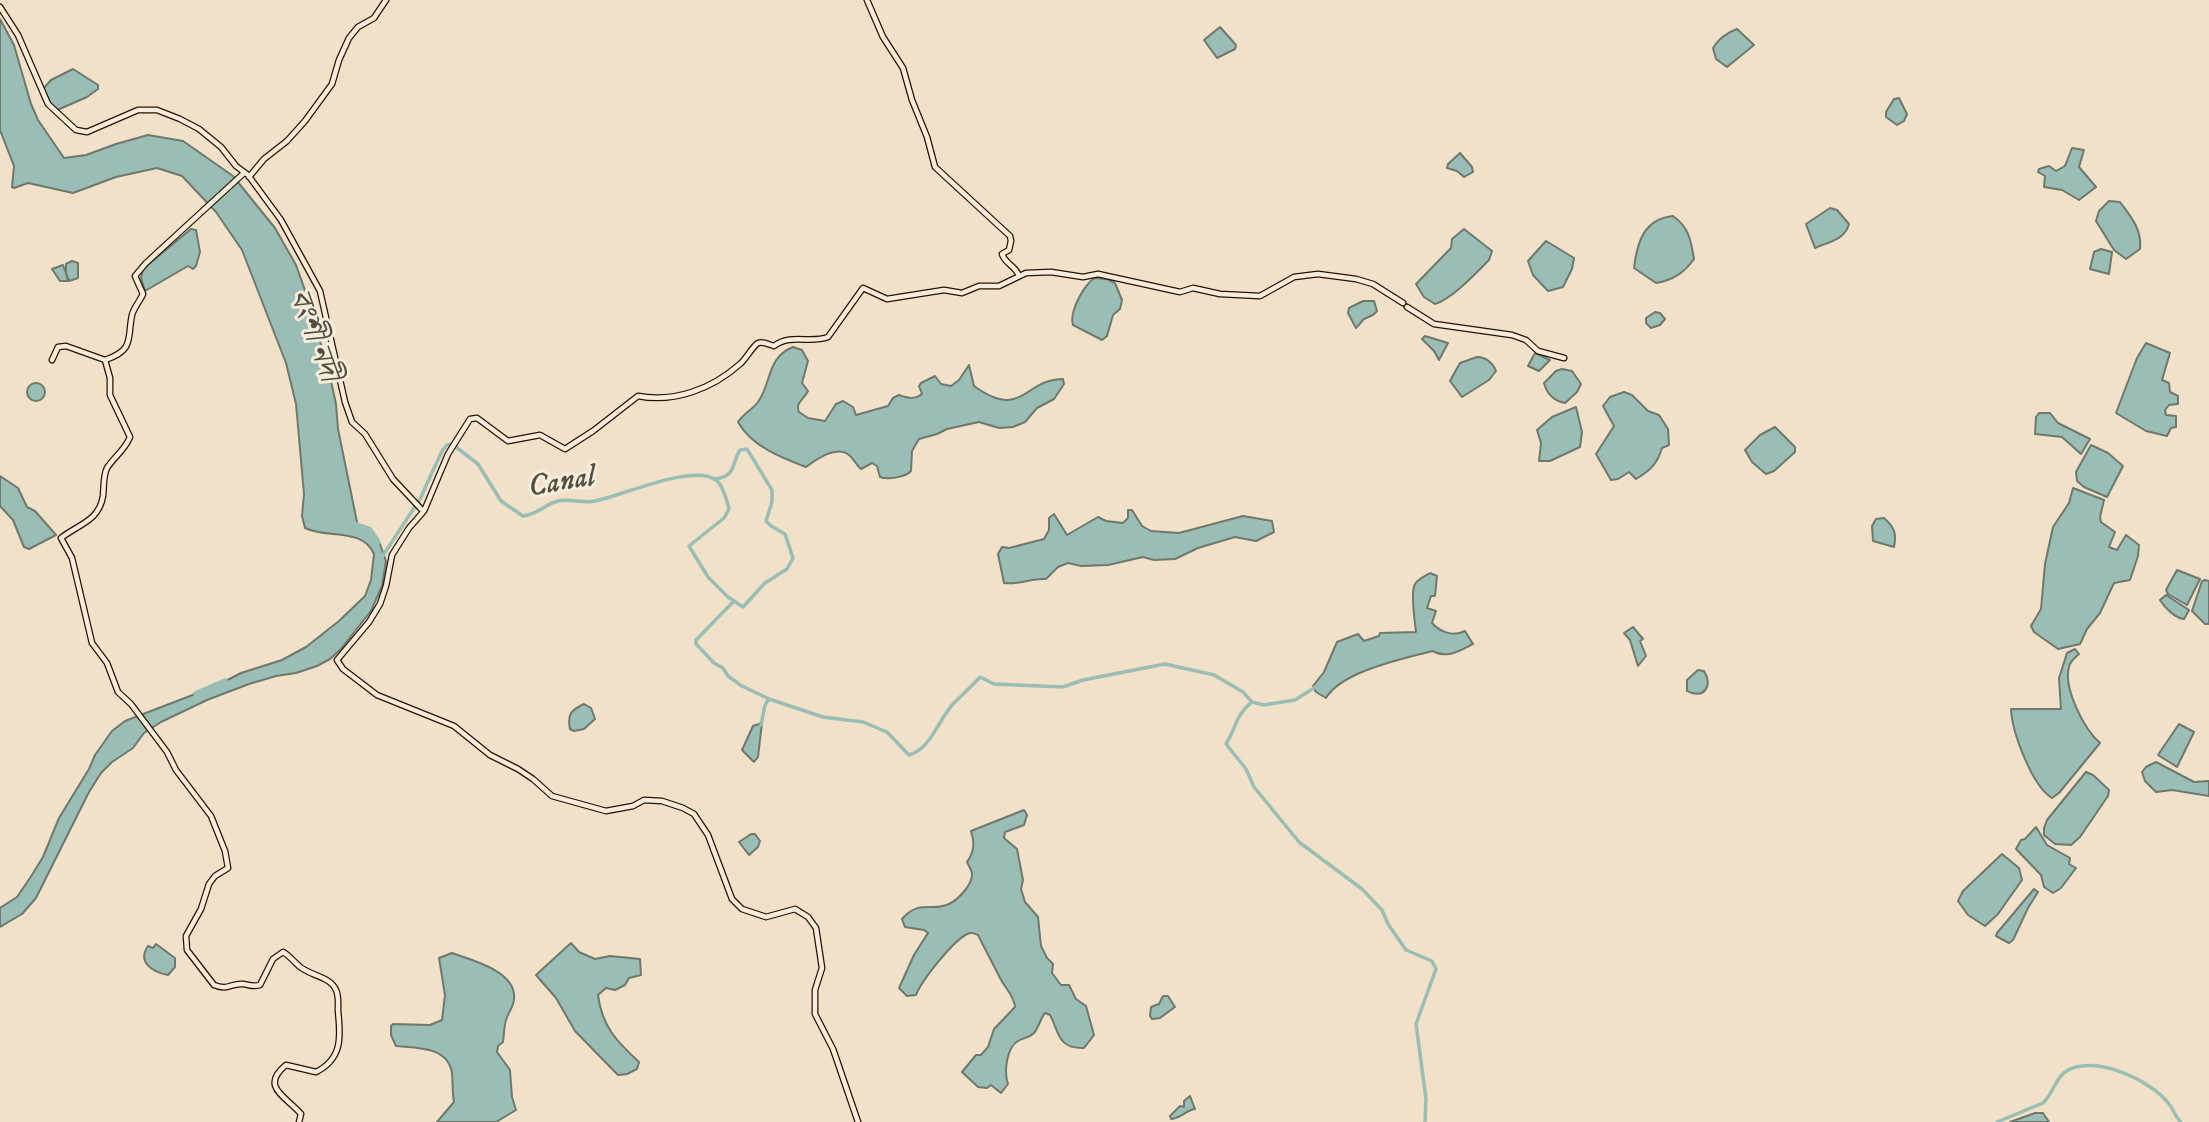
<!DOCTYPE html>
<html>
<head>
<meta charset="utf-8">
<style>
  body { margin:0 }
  canvas { display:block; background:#f0e1c8 }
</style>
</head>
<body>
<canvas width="2209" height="1122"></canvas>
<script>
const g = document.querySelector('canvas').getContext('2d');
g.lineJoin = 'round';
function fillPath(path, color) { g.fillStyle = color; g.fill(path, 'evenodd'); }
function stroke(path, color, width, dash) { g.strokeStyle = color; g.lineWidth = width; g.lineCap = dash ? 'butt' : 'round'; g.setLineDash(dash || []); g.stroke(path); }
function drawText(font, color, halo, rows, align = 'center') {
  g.font = font + ' "IM FELL DW Pica","Noto Serif Bengali",serif'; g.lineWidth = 6; g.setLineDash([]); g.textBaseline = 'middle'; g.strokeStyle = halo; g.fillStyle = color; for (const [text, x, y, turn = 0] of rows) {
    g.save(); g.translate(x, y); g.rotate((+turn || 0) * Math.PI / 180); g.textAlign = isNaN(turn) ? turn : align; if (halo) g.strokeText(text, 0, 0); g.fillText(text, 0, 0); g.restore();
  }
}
const water = new Path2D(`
  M 0,19 L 14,45 L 31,104 L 38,120 L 64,158 L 86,155 L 116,144 L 148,135 L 183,141 L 233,176 L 275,228 L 296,265 L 316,321 L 317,332 L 327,363 L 336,404 L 338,429 L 358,527 L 363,528 L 380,544 L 386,561 L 385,567 L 382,586 L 371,611 L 340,650 L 330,659 L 317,666 L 296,673 L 276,676 L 249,684 L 207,700 L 161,722 L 144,733 L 133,748 L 112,762 L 101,773 L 89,792 L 36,898 L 22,914 L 0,927 L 0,908 L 17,897 L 30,878 L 43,857 L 59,818 L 89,769 L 95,755 L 112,731 L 125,721 L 216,686 L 241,673 L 282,660 L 306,647 L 339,621 L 365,596 L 371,580 L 374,554 C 362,527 327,539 305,528 L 302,516 L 304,494 L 296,404 L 286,363 L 242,250 L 216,212 L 182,176 L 157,168 L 116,177 L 73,193 L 28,183 L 14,188 L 12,187 L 14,166 L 0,130 Z
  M 1220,27 L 1236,45 L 1235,49 L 1217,58 L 1204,40 Z
  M 1737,29 L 1754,45 L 1727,67 L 1716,59 L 1713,48 C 1719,38 1726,33 1737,29 Z
  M 73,69 L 98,85 L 98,89 L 87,97 L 55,111 L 43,89 L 51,80 Z
  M 1899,98 L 1907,114 L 1904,121 L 1897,125 L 1886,117 L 1886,112 L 1894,99 Z
  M 2072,148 L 2084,150 L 2079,167 L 2096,187 L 2079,200 L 2062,190 L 2044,187 L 2045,176 L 2038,172 L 2039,169 L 2049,166 L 2056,171 L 2065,166 Z
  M 1460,153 L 1472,167 L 1473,172 L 1464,177 L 1457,171 L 1447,168 L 1448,164 Z
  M 2109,201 L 2120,202 C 2131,217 2142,229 2140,249 L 2126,259 L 2114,250 L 2096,221 L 2099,211 Z
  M 1830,208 L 1837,210 L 1849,224 C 1845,240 1828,242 1815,248 L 1806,224 Z
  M 1673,216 C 1689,227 1691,241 1694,259 C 1684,273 1673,280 1656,283 L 1634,268 C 1637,242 1644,219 1673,216 Z
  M 191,229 L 196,230 L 200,252 L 196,266 L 193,269 L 188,266 L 145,291 L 141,278 L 143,269 Z
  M 1464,229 L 1492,251 L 1489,260 C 1476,273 1452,299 1435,304 L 1424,297 L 1416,284 L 1451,248 L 1452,239 Z
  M 1546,241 L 1574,258 L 1572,269 L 1563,287 L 1548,291 L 1533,275 L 1528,261 Z
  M 2101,249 L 2112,252 L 2109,274 L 2090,269 L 2094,252 Z
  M 72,261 L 78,263 L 78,278 L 69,281 L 66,273 L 68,281 L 60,281 L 52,269 L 63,265 L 66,273 L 66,264 Z
  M 1094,278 L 1107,279 L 1115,283 L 1122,300 L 1120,309 L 1113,315 L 1107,336 L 1102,340 L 1073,325 C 1069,312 1083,287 1094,278 Z
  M 1363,301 L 1374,301 L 1377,311 L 1373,315 L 1364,319 L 1356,328 L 1348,313 L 1349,308 Z
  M 1655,312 L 1660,313 L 1665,319 L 1660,325 L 1651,328 L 1646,323 L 1646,318 Z
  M 1425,336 L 1448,343 L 1439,360 L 1434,351 L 1422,339 Z
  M 2146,343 L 2170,353 L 2162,380 L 2169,383 L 2170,392 L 2178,396 L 2178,404 L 2169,405 L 2165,410 L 2166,415 L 2176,416 L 2176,427 L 2171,428 L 2167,436 L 2146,431 L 2116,413 L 2137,358 Z
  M 793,347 L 802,350 L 808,361 L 802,383 L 808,391 C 804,400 795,402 799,412 L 808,418 L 825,421 L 836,404 L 843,401 L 853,407 L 856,415 L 888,406 L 893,398 L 899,395 C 907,398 915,400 922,394 L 919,386 L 921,383 L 935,376 L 941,384 L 951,386 L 959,380 L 969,365 L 974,386 C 1022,421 1024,379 1063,379 L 1064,384 L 1054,399 L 1037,408 L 1025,422 L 1013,427 L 999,428 L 979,422 L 947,429 L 937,434 L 919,439 L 912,451 L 911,471 C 906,477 888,480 880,477 L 877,466 L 872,463 L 861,469 C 856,465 854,459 849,455 C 836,445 817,459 806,467 C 782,458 751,446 738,422 C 744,413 752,410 758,402 C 772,383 766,358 793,347 Z
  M 1535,353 L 1550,360 L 1539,371 L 1528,366 Z
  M 1477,357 C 1486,357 1493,363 1496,371 L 1489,380 L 1462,397 L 1450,381 L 1460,363 Z
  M 1562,369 L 1572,371 L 1581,384 L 1577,392 L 1565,403 C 1554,401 1547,394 1544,383 L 1556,371 Z
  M27 392a9 9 0 1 1 18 0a9 9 0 1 1-18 0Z
  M 1624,392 L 1632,395 L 1648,411 L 1659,415 L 1668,429 L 1669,445 L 1662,448 C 1657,464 1651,470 1636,479 L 1629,472 L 1618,479 L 1611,480 L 1596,454 L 1614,426 L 1603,406 L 1610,397 Z
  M 1576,407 L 1582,432 L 1580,447 L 1550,461 L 1539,461 L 1541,443 L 1537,430 L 1552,417 Z
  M 2039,413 L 2050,413 L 2058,423 L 2090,439 L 2081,454 L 2062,437 L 2035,434 L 2036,417 Z
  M 1775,427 L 1795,447 L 1795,452 L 1774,471 L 1766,474 L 1752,462 L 1745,450 L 1760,435 Z
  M 2091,445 L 2108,453 L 2123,466 L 2107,497 L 2084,487 L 2077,481 L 2076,472 Z
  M 0,476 L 18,488 L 27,507 L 35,511 L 56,535 L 29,549 L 24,547 L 13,520 L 0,506 Z
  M 2073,488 L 2104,500 L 2100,517 L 2101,522 L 2115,532 L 2109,547 L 2117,550 L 2126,535 L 2139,545 L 2138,556 L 2130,580 L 2114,583 L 2100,613 L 2087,629 L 2080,644 L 2058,649 L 2034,632 L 2031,626 L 2041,609 L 2045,564 L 2053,527 L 2069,503 Z
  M 1128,510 L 1132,510 L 1142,526 L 1151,531 L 1179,533 L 1243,516 L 1272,521 L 1274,532 L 1256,541 L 1235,537 L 1198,548 L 1175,559 L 1154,560 L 1143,557 L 1108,565 L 1081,566 L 1068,563 L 1058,567 L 1046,579 C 1030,578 1020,585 1004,583 L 998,554 L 1002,547 L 1009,548 L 1044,539 L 1049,530 L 1049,518 L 1054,514 L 1067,535 L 1098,517 L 1106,521 L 1123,523 L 1128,518 Z
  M 1884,518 C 1894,527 1897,533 1894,547 L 1873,541 L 1872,526 L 1876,519 Z
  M 2177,570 L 2200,579 L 2187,605 L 2168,594 L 2166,590 Z
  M 1430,573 L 1437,576 L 1435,596 L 1431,596 L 1427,608 L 1436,611 L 1432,623 C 1440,632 1453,637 1465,631 L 1473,644 C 1459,651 1448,659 1432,651 C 1403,659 1342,671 1326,698 L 1316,692 L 1313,686 L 1324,672 L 1337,642 L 1358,634 L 1364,641 L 1379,636 L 1380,633 L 1416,632 C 1415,622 1410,593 1415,584 C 1418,579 1425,576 1430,573 Z
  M 2205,580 L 2209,581 L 2209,624 L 2205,624 L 2192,611 L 2202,581 Z
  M 2166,595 L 2189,610 L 2184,619 C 2175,618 2165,608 2160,600 Z
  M 1633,627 L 1643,639 L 1640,641 L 1646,656 L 1638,666 L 1630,640 L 1624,633 Z
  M 2075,649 L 2079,654 C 2075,658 2070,661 2069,667 C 2063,688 2084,729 2100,743 L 2059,793 L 2052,798 C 2032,786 2012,732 2011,709 L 2061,709 L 2059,678 L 2067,653 Z
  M 1698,670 L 1704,671 C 1714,686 1703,700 1687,691 L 1687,680 Z
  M 584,704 L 591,708 L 595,719 L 584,729 L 574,731 L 570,729 C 567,714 571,710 584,704 Z
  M 762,723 L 758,757 L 754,762 L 742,750 L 753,726 Z
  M 2179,724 L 2194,732 L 2177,767 L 2158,755 Z
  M 2156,762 L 2194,782 L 2209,781 L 2209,796 L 2172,790 L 2156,792 L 2145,781 L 2142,772 L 2146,767 Z
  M 2086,772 L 2093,775 L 2109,790 L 2108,796 L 2080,837 L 2071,845 L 2055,844 L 2044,835 L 2044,828 L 2047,820 Z
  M 1024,810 L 1027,815 L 1024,825 L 1005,832 L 1004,838 L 1017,849 L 1023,880 L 1021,889 L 1025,902 L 1038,917 L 1041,946 L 1047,958 L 1053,964 L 1052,973 L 1061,985 L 1069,985 L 1076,999 L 1086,1006 L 1094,1035 L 1084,1048 C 1057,1049 1059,1031 1050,1015 L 1045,1013 C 1040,1019 1039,1027 1034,1033 C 1028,1039 1024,1037 1018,1041 C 1006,1048 1004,1073 1008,1084 L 1001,1093 L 991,1085 L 987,1088 L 978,1087 L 962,1072 L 976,1055 L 981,1055 L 988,1047 L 994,1029 L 1015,1007 C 1014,995 1004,987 999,976 C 992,962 985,949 978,935 C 973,933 972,932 967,934 C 952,942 922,980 916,995 L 907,996 L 899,988 L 914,955 L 928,933 L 924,930 L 905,927 L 902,919 C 919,899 933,912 949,904 C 959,899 973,884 972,873 C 971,869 969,866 967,862 C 974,852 975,843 971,831 Z
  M 2036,827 L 2047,845 L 2070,858 L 2069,864 L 2076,868 L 2061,888 L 2053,893 L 2044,887 L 2041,875 L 2016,849 L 2021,840 L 2025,839 Z
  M 751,834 L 755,834 L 760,841 L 758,847 L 749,855 L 739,842 Z
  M 2002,854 L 2019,868 L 2022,880 L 1998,914 L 1985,926 L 1968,915 L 1958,901 L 1963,891 Z
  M 2034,889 L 2038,892 L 2028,908 L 2013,940 L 2009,943 L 1996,936 L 1997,933 Z
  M 571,943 L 579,952 L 595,959 L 610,956 L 640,959 L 641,975 L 629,978 L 625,985 L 615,990 L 606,988 L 598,995 C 602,1026 616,1041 639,1062 L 637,1069 L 627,1074 L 618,1075 L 575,1031 L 556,998 L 536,975 Z
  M 156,944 L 175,958 L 175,967 L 168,975 C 152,972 137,962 148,946 L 153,948 Z
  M 452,953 C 471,960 517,971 514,999 C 514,1006 508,1013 506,1020 C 504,1026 504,1035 503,1042 L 498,1046 L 497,1052 L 510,1070 L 512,1097 L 516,1110 L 496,1122 L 437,1122 L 454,1102 C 452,1092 453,1083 452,1073 C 448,1046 416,1048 396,1046 L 391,1035 L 391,1026 L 393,1024 L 430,1025 L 442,1020 L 445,995 L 439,958 Z
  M 1163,996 L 1168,996 L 1175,1007 L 1160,1018 L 1152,1019 L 1150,1016 L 1151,1007 L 1159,1004 Z
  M 1190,1096 L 1195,1109 C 1186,1110 1180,1119 1171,1119 L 1170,1116 L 1180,1106 L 1184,1107 L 1184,1101 Z
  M 2035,1113 L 2043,1113 L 2049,1122 L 2010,1122 Z`);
fillPath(water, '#9abeb5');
stroke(water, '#6e786d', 2);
stroke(new Path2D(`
  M 382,557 L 420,499 L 442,451 L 447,445 L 452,444 L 478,464 L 501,501 L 523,516 C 537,515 545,504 558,501 C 570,498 583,504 595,501 C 622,496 693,463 716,480 C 723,485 727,501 729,509 L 724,518 L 689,546 L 708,577 L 728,597 L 743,607 L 765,583 L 787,569 L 793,558 L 785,534 L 771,526 L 766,521 L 772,502 L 772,490 L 747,449 L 740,450 C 731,464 737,476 715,479
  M 734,601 L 696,640 L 696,644 L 714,663 L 723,668 L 728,676 L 742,686 L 769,699 L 823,717 L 863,722 L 887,732 L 909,755 C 930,750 939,719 953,704 C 962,695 971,687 980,677 L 994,684 L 1063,687 L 1083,680 L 1165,664 L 1214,675 L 1243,692 L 1252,702 L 1264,705 L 1295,700 L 1317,686
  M 1252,702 C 1236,714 1236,728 1226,744 L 1246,769 L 1254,787 L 1299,842 L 1362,889 L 1382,910 L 1388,924 L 1406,950 L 1432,961 L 1436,969 L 1416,1024 L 1426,1099 L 1425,1122
  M 761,725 L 765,705 L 769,699
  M 1997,1122 L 2043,1103 C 2053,1094 2055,1079 2065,1072 C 2093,1053 2151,1080 2169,1104 C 2174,1110 2175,1117 2181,1122`), '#9abeb5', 3.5);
stroke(new Path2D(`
  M 351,524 L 369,530 L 377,542
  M 197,694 L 225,682`), '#9abeb5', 7);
const secondary = new Path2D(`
  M 867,0 L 883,37 L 903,68 L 912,100 L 927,137 L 935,167 L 1010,236 L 1011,241 L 1009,250 L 1002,254 C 1005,264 1016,266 1019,276
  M 0,7 L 18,35 L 48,104 L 76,130 L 87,132 L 138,110 L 157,110 L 180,119 L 199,129 L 221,147 L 236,166 L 248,175 L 281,220 L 320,291 L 345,402 L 352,422 L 365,434 L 393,479 L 423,511
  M 249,177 L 264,159 L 287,141 L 305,121 L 332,84 L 339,60 L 349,38 L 358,27 L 374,18 L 386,0
  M 1407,307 L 1434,324 L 1512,335 L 1526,340 L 1538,351 L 1564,358
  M 52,360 L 58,347 L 66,346 L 105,360 C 135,350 127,338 132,315 C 134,307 140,301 143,294 L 135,276 L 146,263 L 244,173
  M 105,360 L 110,378 L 110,395 L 130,437 C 125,450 114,457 107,468 C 103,476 104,487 103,496 C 99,521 79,524 61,538 L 72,558 L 92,643 L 107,663 L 118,692 L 131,704 L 167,752 L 176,770 L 211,816 L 225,851 L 228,868 L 215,876 L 209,884 L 201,909 L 186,936 L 187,950 L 214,985 C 229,991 230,983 243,984 C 250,985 253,987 260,985 L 273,959 L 283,952 C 290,956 293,961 299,966 C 310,976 330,976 336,990 C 339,996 338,1005 338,1011 C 341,1038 342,1059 316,1072 L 286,1065 C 259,1087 287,1097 301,1114 L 299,1122
  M 858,1122 L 833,1049 L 815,1014 L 815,990 L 822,968 L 816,928 L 808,917 L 795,909 L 766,917 L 742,909 L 732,899 L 708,835 L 694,814 L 683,808 L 662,801 L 644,800 L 633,806 L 606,811 L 552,796 L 533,779 L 518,769 L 490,755 L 454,726 L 377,695 L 343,669 L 337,660 L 369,622 L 380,604 L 386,586 L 392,555 L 409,528 L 424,511 L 448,454 L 470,419 L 477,418 L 508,441 L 540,435 L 565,449 L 593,431 L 638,396 C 674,403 712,389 740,364 C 746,359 752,347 758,343 C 763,341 770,345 774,346 C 791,333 810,344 828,337 L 863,288 L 887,299 L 944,290 L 962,293 L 979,286 L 999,286 L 1026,273 L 1051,272 L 1083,277 L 1098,274 L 1180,292 L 1193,288 L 1220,294 L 1260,296 L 1294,277 L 1318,274 L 1356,279 L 1373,284 L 1403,303`);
stroke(secondary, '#2b1001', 7);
stroke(secondary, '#f5ecdb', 4.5);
drawText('italic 30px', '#524d40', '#f5ecdb', [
  ["বংশী নদী",312,336,70],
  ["Canal",562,484,-10]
]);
</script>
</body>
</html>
